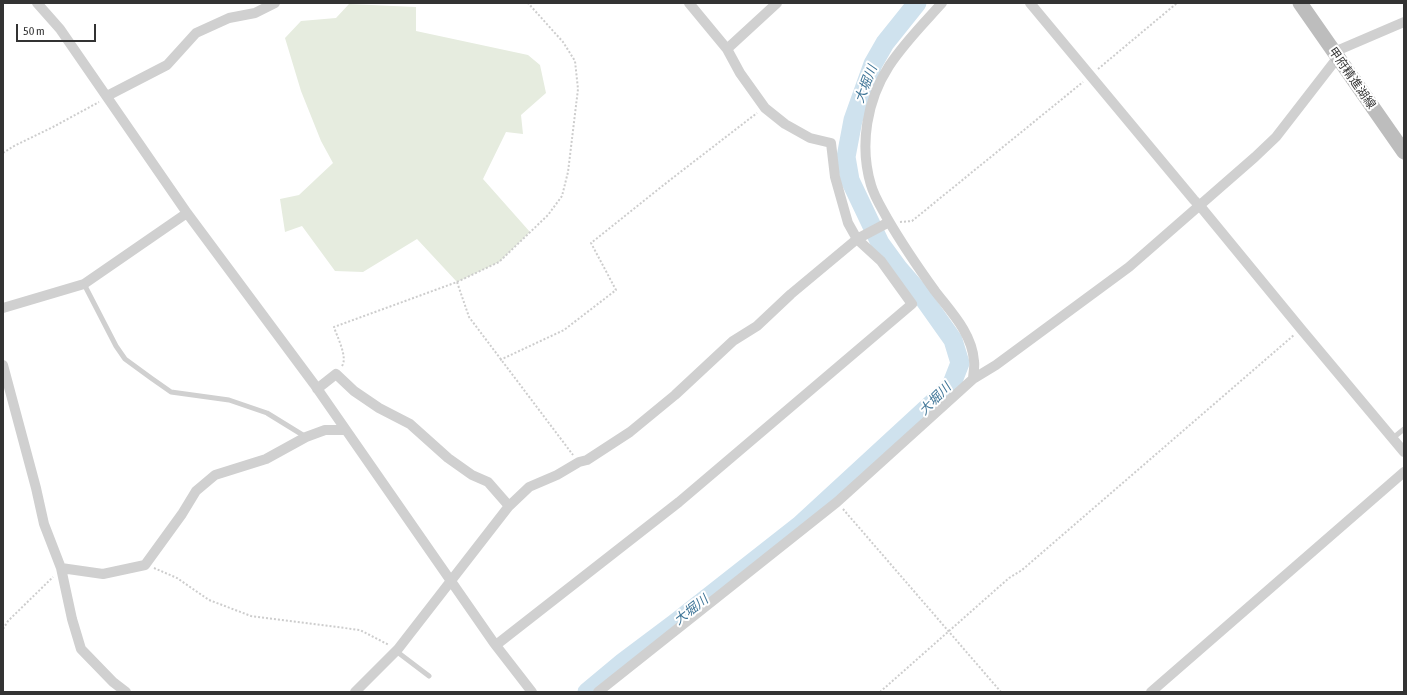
<!DOCTYPE html>
<html>
<head>
<meta charset="utf-8">
<style>
  body { margin:0 }
  #map { position:relative; width:1407px; height:695px; overflow:hidden; background:#fff; font-family:"Asap Condensed",sans-serif }
  canvas { display:block }
  .frame { position:absolute; inset:0; border:4px solid #333; pointer-events:none }
  .scale { position:absolute; left:16px; top:24px; width:80px; height:18px; box-sizing:border-box; border:2px solid #333; border-top:0; padding-left:5px; font-size:12px; line-height:14px; white-space:nowrap; color:#333; -webkit-text-stroke:3px #fff; paint-order:stroke }
</style>
</head>
<body>
<div id="map">
<canvas width="1407" height="695"></canvas>
<div class="frame"></div>
<div class="scale">50 m</div>
</div>
<script>
const g = document.querySelector('canvas').getContext('2d');
g.lineJoin = 'round';
function fillPath(path, color) { g.fillStyle = color; g.fill(path, 'evenodd'); }
function stroke(path, color, width, dash) { g.strokeStyle = color; g.lineWidth = width; g.lineCap = dash ? 'butt' : 'round'; g.setLineDash(dash || []); g.stroke(path); }
function drawText(font, color, halo, rows, align = 'center') {
  g.font = font + ' "Asap Condensed","Noto Sans JP",sans-serif'; g.lineWidth = 4; g.setLineDash([]); g.textBaseline = 'middle'; g.strokeStyle = halo; g.fillStyle = color; for (const [text, x, y, turn = 0] of rows) {
    g.save(); g.translate(x, y); g.rotate((+turn || 0) * Math.PI / 180); g.textAlign = isNaN(turn) ? turn : align; if (halo) g.strokeText(text, 0, 0); g.fillText(text, 0, 0); g.restore();
  }
}
fillPath(new Path2D(`
  M 349,4 L 416,7 L 416,31 L 528,55 L 540,65 L 546,93 L 521,115 L 523,134 L 506,132 L 483,179 L 530,232 L 499,262 L 457,282 L 417,239 L 363,272 L 335,271 L 302,226 L 285,232 L 280,199 L 299,195 L 333,163 L 321,141 L 301,91 L 285,38 L 301,21 L 336,18 Z`), '#e6ecdf');
stroke(new Path2D(`
  M 587,692 L 623,662 L 675,623 L 800,525 L 951,386 L 960,363 L 953,340 L 919,292 L 899,269 L 880,243 L 850,180 L 846,157 L 853,120 L 873,64 L 885,43 L 917,3`), '#cfe2ee', 19);
stroke(new Path2D(`
  M 1098,69 L 1177,3
  M 3,153 L 14,146 L 53,127 L 99,102
  M 900,222 L 912,221 L 1083,82
  M 457,282 L 499,262 L 548,215 L 562,196 L 568,172 L 578,89 L 575,61 L 563,42 L 528,3
  M 500,360 L 564,330 L 616,290 L 591,243 L 670,180 L 757,113
  M 342,366 C 348,357 337,337 334,327 L 457,282 L 469,317 L 573,455
  M 843,509 L 1001,692
  M 154,568 L 177,578 L 209,600 L 251,616 L 360,630 L 389,645
  M 3,629 L 8,621 L 53,577
  M 880,692 L 1009,578 L 1022,570 L 1294,335`), '#cdcdcd', 2, [2, 2]);
stroke(new Path2D(`
  M 84,284 L 116,346 L 125,359 L 151,378 L 171,392 L 229,400 L 267,413 L 306,437
  M 1393,438 L 1404,429
  M 396,651 L 429,676`), '#d0d0d0', 5);
stroke(new Path2D(`
  M 37,3 L 60,29 L 187,213 L 314,384 L 494,643 L 532,692
  M 942,3 C 924,23 904,43 889,66 C 867,100 859,145 871,185 C 874,196 881,207 887,218 C 902,244 917,266 935,291 C 951,312 972,333 974,361 C 975,367 973,374 973,379
  M 1030,3 L 1194,200 L 1200,206 L 1301,329 L 1404,452
  M 727,49 L 777,3
  M 1334,52 L 1404,22
  M 107,96 L 167,65 L 196,33 L 229,18 L 255,13 L 275,3
  M 3,308 L 84,284 L 187,213
  M 3,365 L 36,488 L 44,524 L 61,568 L 72,619 L 81,649 L 113,682 L 126,692
  M 317,389 L 336,374 L 354,391 L 379,408 L 410,424 L 448,458 L 472,475 L 488,482 L 509,506
  M 61,568 L 103,574 L 145,565 L 182,514 L 196,491 L 215,475 L 266,459 L 306,437 L 325,430 L 346,430
  M 496,645 L 679,502 L 912,304 L 881,261 L 857,239 L 848,223 L 835,177 L 831,143 L 810,138 L 785,124 L 765,108 L 740,73 L 727,49 L 689,3
  M 355,692 L 398,649 L 509,506 L 529,487 L 557,475 L 579,462 L 587,460 L 630,432 L 675,395 L 733,341 L 757,326 L 791,294 L 857,239 L 889,222
  M 598,692 L 837,502 L 973,379 L 996,365 L 1129,267 L 1255,157 L 1276,137 L 1338,57
  M 1151,692 L 1404,472`), '#d0d0d0', 10);
stroke(new Path2D(`
  M 1300,3 L 1404,152`), '#bdbdbd', 15);
drawText('12px', '#333', '#fff', [
  ["甲府精進湖線",1352,78,55]
]);
drawText('italic 13px', '#3f7597', '#fff', [
  ["大堀川",866,84,-69],
  ["大堀川",935,399,-46],
  ["大堀川",691,610,-38]
]);
</script>
</body>
</html>
